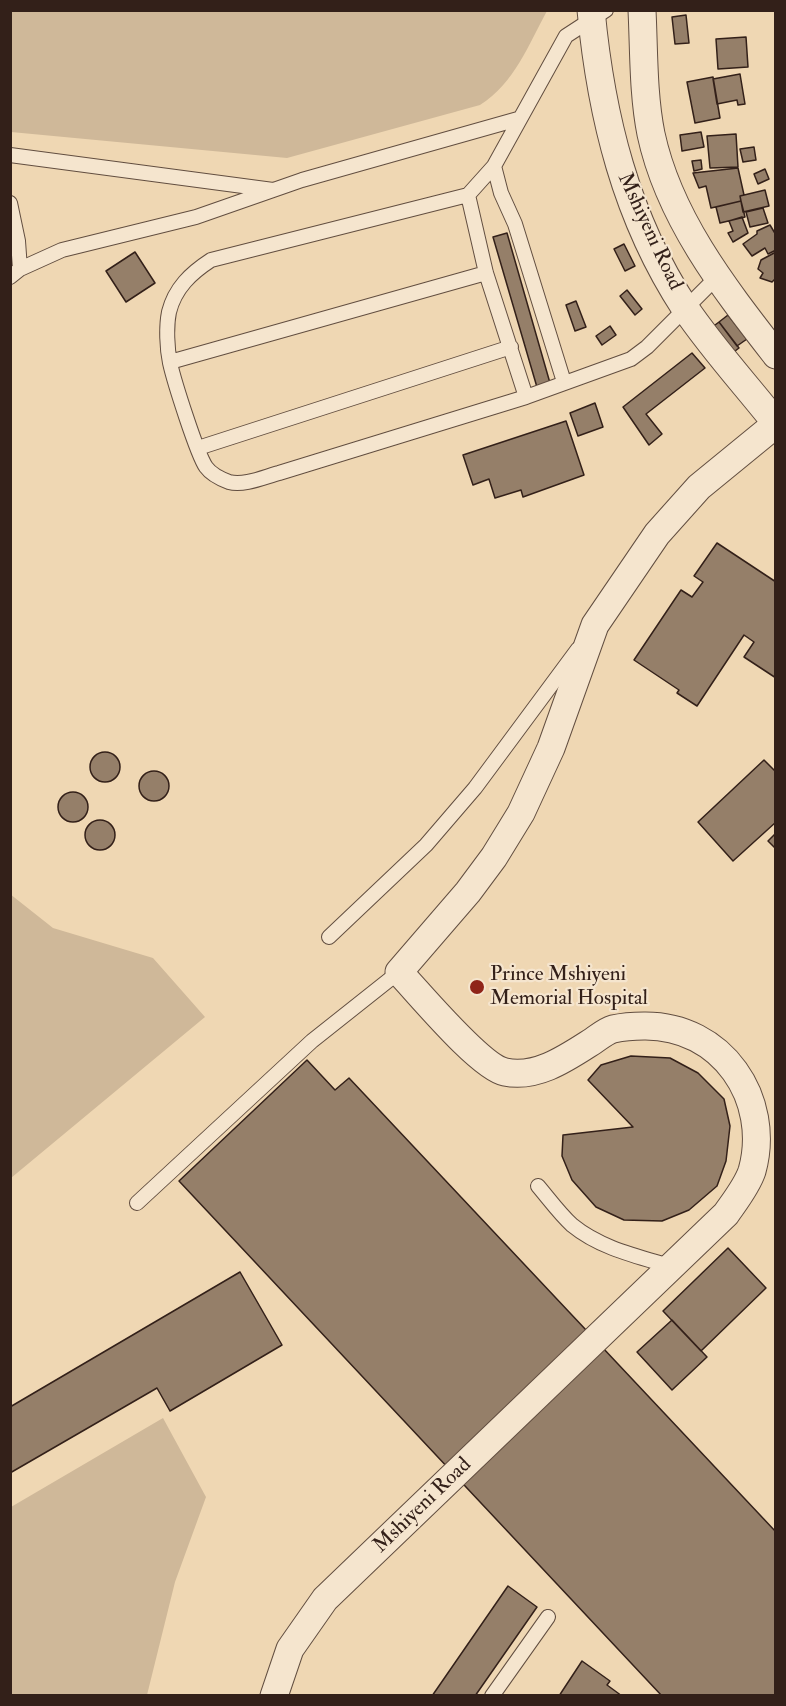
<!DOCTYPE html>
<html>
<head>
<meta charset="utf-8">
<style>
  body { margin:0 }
  #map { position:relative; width:786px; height:1706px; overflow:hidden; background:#efd7b3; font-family:"IM FELL Double Pica",serif }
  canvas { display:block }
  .frame { position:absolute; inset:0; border:12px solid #332019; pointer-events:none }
</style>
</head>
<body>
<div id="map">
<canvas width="786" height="1706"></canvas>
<div class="frame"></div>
</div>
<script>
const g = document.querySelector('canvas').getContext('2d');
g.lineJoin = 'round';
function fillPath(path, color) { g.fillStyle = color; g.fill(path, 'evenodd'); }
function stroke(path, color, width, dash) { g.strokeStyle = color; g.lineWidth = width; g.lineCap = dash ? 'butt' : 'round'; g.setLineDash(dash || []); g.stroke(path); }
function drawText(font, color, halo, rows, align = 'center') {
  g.font = font + ' "IM FELL Double Pica",serif'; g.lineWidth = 4.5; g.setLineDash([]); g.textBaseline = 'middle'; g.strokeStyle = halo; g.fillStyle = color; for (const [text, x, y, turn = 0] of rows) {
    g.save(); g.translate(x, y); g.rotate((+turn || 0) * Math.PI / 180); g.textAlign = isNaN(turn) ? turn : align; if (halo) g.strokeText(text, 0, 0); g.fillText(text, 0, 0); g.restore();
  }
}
fillPath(new Path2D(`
  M 10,11 L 11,10 L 547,11 C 528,45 515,83 480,105 L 287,158 L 11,132 Z
  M 10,894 L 53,928 L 153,958 L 205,1017 L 11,1178 Z
  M 163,1418 L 206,1497 L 175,1582 L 147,1695 L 11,1695 L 11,1507 Z`), '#cfb899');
const building = new Path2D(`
  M 686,15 L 689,43 L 675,44 L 672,17 Z
  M 746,37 L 748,67 L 718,69 L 716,39 Z
  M 740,74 L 745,104 L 738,105 L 737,100 L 717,104 L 713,79 Z
  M 713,77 L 720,118 L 695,123 L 687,82 Z
  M 701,132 L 704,147 L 682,151 L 680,135 Z
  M 736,134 L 738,167 L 710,168 L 707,136 Z
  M 754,147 L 756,160 L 743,162 L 740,149 Z
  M 701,160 L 702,169 L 694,171 L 692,161 Z
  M 738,168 L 744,195 L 740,196 L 741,201 L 711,208 L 706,186 L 699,188 L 693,173 Z
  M 765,169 L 769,179 L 758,184 L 754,174 Z
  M 765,190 L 769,206 L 743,212 L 740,196 Z
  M 741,201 L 745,217 L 720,223 L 716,207 Z
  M 763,208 L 768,223 L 750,227 L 746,212 Z
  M 742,217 L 748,233 L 733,242 L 728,233 L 733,231 L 729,221 Z
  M 770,225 L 776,235 L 776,250 L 768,254 L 765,248 L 752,256 L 743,244 L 757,234 L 757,231 Z
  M 507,233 L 552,390 L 539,394 L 493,237 Z
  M 624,244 L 635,266 L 625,271 L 614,249 Z
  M 135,252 L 155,283 L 126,302 L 106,271 Z
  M 776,252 L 776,278 L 772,282 L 760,278 L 763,273 L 758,269 L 761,260 Z
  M 627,290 L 642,309 L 635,315 L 620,296 Z
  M 576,301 L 586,327 L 575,331 L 566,305 Z
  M 728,315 L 747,339 L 737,346 L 719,322 Z
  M 719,322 L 739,348 L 718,364 L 698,338 Z
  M 610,326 L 616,335 L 602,345 L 596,336 Z
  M 692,353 L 705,368 L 646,414 L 662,434 L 649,445 L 623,407 Z
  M 595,403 L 603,427 L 578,436 L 570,413 Z
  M 566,421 L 584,475 L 523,497 L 521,490 L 495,498 L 489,479 L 473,485 L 463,455 Z
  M 717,543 L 776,582 L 776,678 L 744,657 L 754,642 L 744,635 L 697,706 L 677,693 L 679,690 L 634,660 L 681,590 L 692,597 L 703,582 L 694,576 Z
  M90 767a15 15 0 1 1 30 0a15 15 0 1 1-30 0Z
  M 764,760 L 776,772 L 776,822 L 733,861 L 698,822 Z
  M139 786a15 15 0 1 1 30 0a15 15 0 1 1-30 0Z
  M58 807a15 15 0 1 1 30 0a15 15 0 1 1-30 0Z
  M85 835a15 15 0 1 1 30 0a15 15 0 1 1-30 0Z
  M 776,833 L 776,849 L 768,841 Z
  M 631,1056 L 670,1058 L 698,1073 L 724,1099 L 730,1126 L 726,1161 L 717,1186 L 689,1210 L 662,1221 L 624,1220 L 596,1207 L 572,1180 L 562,1156 L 563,1135 L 633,1127 L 588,1080 L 601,1065 Z
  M 307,1060 L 335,1090 L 349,1078 L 776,1532 L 776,1696 L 662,1696 L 179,1181 Z
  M 728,1248 L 766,1288 L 701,1351 L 663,1311 Z
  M 240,1272 L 282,1345 L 170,1411 L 157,1388 L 10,1473 L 10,1407 Z
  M 672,1320 L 707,1357 L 672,1390 L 637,1352 Z
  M 508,1586 L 537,1607 L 475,1696 L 432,1696 Z
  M 582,1661 L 610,1681 L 607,1685 L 622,1696 L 559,1696 Z`);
fillPath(building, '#957f69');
stroke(building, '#332019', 1.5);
const service = new Path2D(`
  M 10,155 L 273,190
  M 494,166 L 468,195 L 211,260 C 191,273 175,288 169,312 C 166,327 167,348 170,363 C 174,381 197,454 206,467 C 211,474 221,479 229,482 C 244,486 264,477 279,473 L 526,397 L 631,359 L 647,347 L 716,278
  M 468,195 L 486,273 L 526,397
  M 10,203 L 18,241 L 20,269
  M 10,277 L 20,269 L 62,250 L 196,217 L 302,180 L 518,119
  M 170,362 L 486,273
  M 564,382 L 515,224 L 501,193 L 494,166 L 566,36 L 606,10
  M 198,448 L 511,347
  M 329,937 L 426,845 L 475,788 L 578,649
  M 538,1186 C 549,1199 560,1214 572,1225 C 600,1248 636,1256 670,1266
  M 137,1203 L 312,1041 L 399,972
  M 492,1696 L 548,1617`);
const minor = new Path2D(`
  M 591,10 C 601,116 626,218 685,308 C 712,348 746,385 776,423
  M 642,10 C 644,51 643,94 651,134 C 669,218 724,288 776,355
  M 274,1696 L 290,1649 L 325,1599 L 726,1214 C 735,1201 747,1186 752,1171 C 772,1099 722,1025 644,1026 C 635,1026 622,1027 613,1029 C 606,1031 599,1037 593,1041 C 568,1057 537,1079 505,1072 C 480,1067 419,993 399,972 L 468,892 L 494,857 L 521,813 L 551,748 L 595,625 L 657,534 L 699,487 L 776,424`);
stroke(service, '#624e40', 16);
stroke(minor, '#624e40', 29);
stroke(service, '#f5e5ce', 14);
stroke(minor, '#f5e5ce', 27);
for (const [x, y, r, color] of [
  [477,987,8,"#8f2418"]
]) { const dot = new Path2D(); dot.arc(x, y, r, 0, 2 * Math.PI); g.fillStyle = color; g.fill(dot); stroke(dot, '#f5e5ce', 2); }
drawText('21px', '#332019', '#f5e5ce', [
  ["Mshiyeni Road",649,232,65],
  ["Mshiyeni Road",423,1506,-44]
]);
drawText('21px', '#332019', '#f5e5ce', [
  ["Prince Mshiyeni",490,975],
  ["Memorial Hospital",490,999]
], 'left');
</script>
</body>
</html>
